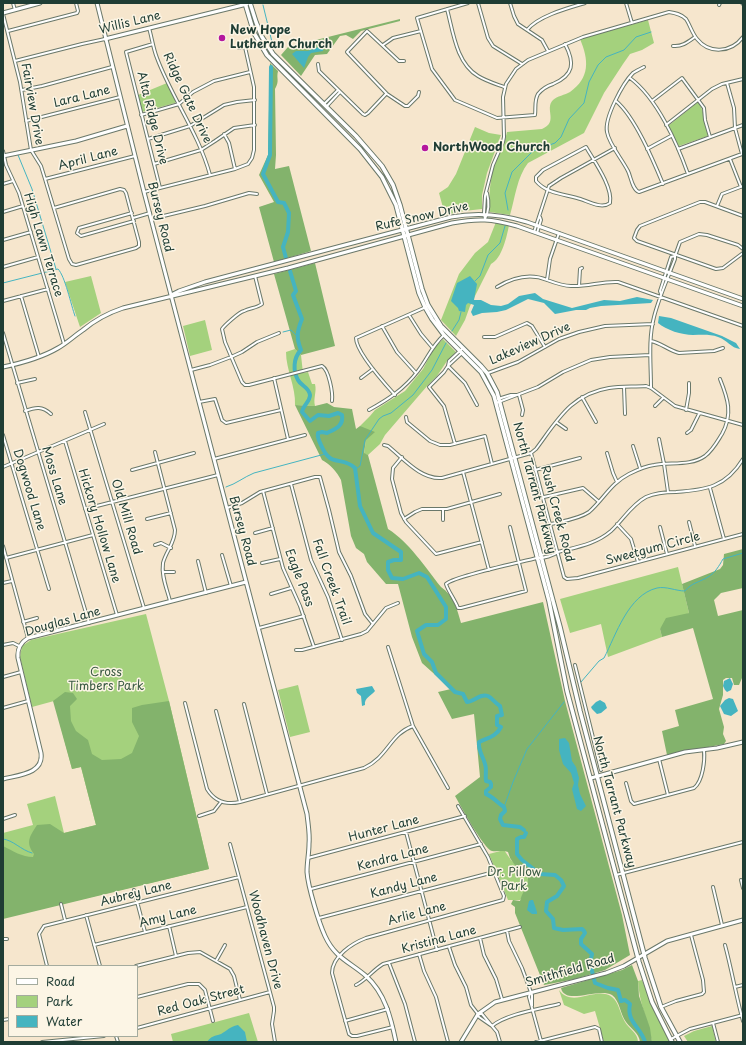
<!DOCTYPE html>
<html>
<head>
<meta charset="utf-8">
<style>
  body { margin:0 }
  #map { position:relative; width:746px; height:1045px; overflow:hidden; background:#f6e6cd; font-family:"Playpen Sans",sans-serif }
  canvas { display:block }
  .frame { position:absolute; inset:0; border:4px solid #1f3d34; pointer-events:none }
  .legend { position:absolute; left:8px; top:965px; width:130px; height:72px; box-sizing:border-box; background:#fcf5e5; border:1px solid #a4ab9e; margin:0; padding:5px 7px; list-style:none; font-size:12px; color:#1f3d34 }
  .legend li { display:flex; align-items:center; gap:8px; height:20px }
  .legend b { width:20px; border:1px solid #a4ab9e }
</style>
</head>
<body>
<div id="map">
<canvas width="746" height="1045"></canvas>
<div class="frame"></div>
<ul class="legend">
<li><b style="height:5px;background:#fff"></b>Road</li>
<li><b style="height:11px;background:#a4d17d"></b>Park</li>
<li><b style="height:11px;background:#45b4c0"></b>Water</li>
</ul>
</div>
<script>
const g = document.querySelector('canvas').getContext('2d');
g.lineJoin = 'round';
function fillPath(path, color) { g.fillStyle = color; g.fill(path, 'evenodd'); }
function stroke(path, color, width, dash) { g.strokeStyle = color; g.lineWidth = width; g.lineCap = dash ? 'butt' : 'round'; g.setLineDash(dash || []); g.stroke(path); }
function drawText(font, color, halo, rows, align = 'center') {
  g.font = font + ' "Playpen Sans",sans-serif'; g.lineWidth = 3; g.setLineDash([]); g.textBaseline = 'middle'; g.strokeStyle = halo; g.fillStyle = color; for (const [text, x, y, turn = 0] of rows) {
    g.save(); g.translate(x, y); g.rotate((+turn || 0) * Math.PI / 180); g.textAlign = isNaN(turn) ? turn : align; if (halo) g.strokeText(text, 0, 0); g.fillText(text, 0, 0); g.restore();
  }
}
fillPath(new Path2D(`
  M 648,20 L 654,43 L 642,50 L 630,54 L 623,64 L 604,93 L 584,133 L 528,163 C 517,177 515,198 510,215 L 490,212 L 489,210 C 489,195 490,180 494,165 C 498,153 504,146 507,132 L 542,129 C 559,122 544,109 553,100 C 557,96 565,95 570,92 C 590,78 589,60 580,39 Z
  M 167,83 L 176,101 L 175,103 L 142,112 L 138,95 Z
  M 698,102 L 699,102 L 703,112 L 708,136 L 679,146 L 668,126 Z
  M 475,127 L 489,133 L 501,135 L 487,173 L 482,195 L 482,209 L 464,211 L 445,215 L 439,193 L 448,187 L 456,174 Z
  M 496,222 L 509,225 C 507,236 502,259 491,264 L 470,306 L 465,320 L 456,336 L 441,320 L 459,274 L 475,253 L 488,242 Z
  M 91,276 L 101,313 L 80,327 L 65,282 Z
  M 205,320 L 212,350 L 190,356 L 183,326 Z
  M 443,339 L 456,352 L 447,361 L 437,376 L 428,385 L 385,435 L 380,444 L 368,455 L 364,454 L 366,440 L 360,426 L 370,416 L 375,410 L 405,391 L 423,369 L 434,348 Z
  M 295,349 L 301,355 L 303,373 L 308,372 L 312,384 L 315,384 C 317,392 313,398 315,406 L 295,405 C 296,387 286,370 286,352 Z
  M 678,567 L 689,613 L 660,629 L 662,637 L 608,657 L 601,624 L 570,633 L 560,599 Z
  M 146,614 L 169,701 L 209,869 L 3,918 L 3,833 L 33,825 L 27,804 L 55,796 L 64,833 L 96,825 L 81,767 L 72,769 L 54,701 L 32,707 L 20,657 L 22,646 L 31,640 Z
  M 298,685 L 310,732 L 290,737 L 278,690 Z
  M 504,850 L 511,860 L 522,868 L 529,881 L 526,890 L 520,900 L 508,900 L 489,854 Z
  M 642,980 L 656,1015 L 670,1042 L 652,1042 C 648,1020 639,1003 638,981 Z
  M 559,990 C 573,1009 596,985 612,997 C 619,1002 620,1014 625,1022 C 629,1029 638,1033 638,1042 L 604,1042 L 595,1011 L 584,1014 L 564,1005 Z
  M 249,1013 L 258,1042 L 173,1042 L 171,1034 Z
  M 712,1026 L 716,1042 L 688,1042 L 684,1036 L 694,1031 Z`), '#a4d17d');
fillPath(new Path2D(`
  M 400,19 L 400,21 L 361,31 L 353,39 L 346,35 L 340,36 L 327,54 L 315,55 L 301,76 L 281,55 L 288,47 Z
  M 270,63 L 278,71 C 276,79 280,80 275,89 L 276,155 L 275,169 L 289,166 L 311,251 L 274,262 L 259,207 L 274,202 L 259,175 L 268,155 Z
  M 315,263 L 335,346 L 301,355 L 295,349 L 274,274 Z
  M 327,403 L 334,407 L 352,409 L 356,429 L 360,426 L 375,432 L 366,440 L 364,453 L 368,455 L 388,529 C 409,542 425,567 441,587 C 454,596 457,609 461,623 L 543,602 L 565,701 L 622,915 L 630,955 L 605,970 L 575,979 L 544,985 L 515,913 L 515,907 L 511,904 L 513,900 L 520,901 C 524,885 535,885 522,868 L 517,868 L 510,858 L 508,852 C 502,850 497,852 492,851 C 484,849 460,805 455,796 L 480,777 L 474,714 L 452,719 L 438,692 L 451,689 L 422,663 L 412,637 L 398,584 L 386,584 L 367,562 L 364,554 L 356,548 L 351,536 L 341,480 C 337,472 330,464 322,460 L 295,405 L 315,406 Z
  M 743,549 L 743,588 L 721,593 L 714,600 L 718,616 L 743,610 L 742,678 L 739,685 L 734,685 L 732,678 L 726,678 L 723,680 L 723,695 L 719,709 L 724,727 L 723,734 L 726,741 L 724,744 C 705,748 686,750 667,755 L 662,731 L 679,726 L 675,710 L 713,699 L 693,628 L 662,637 L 660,629 L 666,618 L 689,613 L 682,584 L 720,569 L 723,565 L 724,554 Z
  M 65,692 L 73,693 L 77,699 L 70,706 L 71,721 L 76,731 L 88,740 L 92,754 L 102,760 L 121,759 L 132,753 L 139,736 L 132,722 L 132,708 L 142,705 L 169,701 L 209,869 L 3,919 L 3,846 C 13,851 22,857 33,857 L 34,854 C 25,842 30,836 37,825 L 50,824 L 64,833 L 96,825 L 81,767 L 72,769 L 53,701 Z
  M 632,965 L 638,981 L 639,996 L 650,1028 L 652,1042 L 640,1042 C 639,1033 631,1029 626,1022 C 620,1014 620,1001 612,995 C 598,987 565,1006 561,988 L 622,970 Z`), '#83b36c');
fillPath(new Path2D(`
  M 324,45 L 323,51 L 311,53 L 308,57 L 304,68 L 292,54 L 296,51 L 308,51 Z
  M 470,276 L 477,284 L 474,300 L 481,300 L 491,305 L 501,306 L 508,304 L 519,296 L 535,293 L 543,299 L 572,308 L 604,300 L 620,301 L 637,297 L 653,300 L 651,303 L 601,306 L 590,308 L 586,310 L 576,310 L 555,314 L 544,303 L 528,299 L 506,310 L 497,312 L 482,313 L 473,316 L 471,312 L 474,305 L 468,303 L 466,305 L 465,312 L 459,311 L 458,308 L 451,301 L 457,283 Z
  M 659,316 L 671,318 L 722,336 L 736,343 L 740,349 C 731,348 727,340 718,337 C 710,334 702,335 693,335 C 682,335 666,330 658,323 Z
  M 730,678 L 733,684 L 731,690 L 727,692 L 725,690 L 723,686 L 724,681 Z
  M 372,686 L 375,691 C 371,696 364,698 365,705 L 362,706 L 361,696 L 357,693 L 356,689 Z
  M 729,698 L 733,699 L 738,711 L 731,716 L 724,714 L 720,706 L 725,700 Z
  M 600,700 L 605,703 L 607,708 L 601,713 L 597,714 L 592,709 L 591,707 L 596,702 Z
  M 565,738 L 569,743 L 572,761 L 576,767 L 579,778 L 578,785 L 580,794 L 586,806 L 581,811 L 577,809 L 572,789 L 574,783 L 571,773 L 563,764 L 559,750 L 559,739 Z
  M 531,900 L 533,900 L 537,912 L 537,914 L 532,914 L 527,910 L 529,901 Z
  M 238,1025 L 245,1032 L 247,1042 L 207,1042 C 211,1036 215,1036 221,1034 C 228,1030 229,1027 238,1025 Z`), '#45b4c0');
stroke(new Path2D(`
  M 263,5 L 272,42
  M 18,155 L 32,189 L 56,269
  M 508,210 L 505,193 L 512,172 L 533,151 L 555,143 L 561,137 L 569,119 L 584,103 L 589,82 L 598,65 L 606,57 L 624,50 L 636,37 L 651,32
  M 475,281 L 480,276 L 488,255 L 500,243 L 505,226
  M 3,283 L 58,269 C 65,276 71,305 75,316
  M 452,331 L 459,320 L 461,312
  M 283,332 L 291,330 L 297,336
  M 356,469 L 360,466 L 365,440 L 379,419 L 383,416 L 391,413 L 413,395 L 432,370 L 446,343
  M 226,487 C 236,484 244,477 254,473 L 325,454
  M 581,682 L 599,661 L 604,658 C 616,635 628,595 657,588 C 666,586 676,591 685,591 C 691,583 700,582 708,577 C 715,573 719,566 723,559 L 743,553
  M 504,807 L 513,782 L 527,749 L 564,702
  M 3,839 C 13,840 21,850 32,853`), '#45b4c0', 1);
stroke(new Path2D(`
  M 271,67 L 270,155 L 263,174 L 278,202 L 284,203 L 289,213 L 288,232 L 283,247 L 286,258
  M 290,271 L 296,291 L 293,295 L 302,319 C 297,331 296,338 301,350 C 293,358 293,371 298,380 C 301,386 309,387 310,395 C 310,402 303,405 302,412 L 310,421 L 318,415 L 329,416 L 338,413 L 342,415 C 344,426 335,429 327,433 L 322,432 L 318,433 C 317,438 319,440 321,445 C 331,469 341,455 355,468 L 360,506 L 373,533 L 401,552 L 401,560 L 394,560 L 388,562 L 388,570 L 392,578 L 403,579 L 419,573 L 427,577 L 446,607 L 446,619 L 438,625 L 426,625 L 417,631 L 424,654 L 432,662 L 436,673 L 455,692 L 463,694 L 467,702 C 474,702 480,693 488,696 C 492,698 495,703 500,706 L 502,715 L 497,716 L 497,725 L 501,727 C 496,737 487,738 479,742 C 478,751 483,756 485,764 C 487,769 485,775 486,781 L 490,782 L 491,784 L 491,787 L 486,791 L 486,794 C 492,796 498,803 504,807 L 505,811 L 501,815 L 500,819 L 503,825 L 520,827 L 524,830
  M 526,833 L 524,837 L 521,837 L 517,839 L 517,854 L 522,860 L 540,874 L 555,875 L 561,880 L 564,886 L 557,896 L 547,902 L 546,911 L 553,919 L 554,928 L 563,930 L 582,929 L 584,931 L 585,933 L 581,939 L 581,944 L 592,954 L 590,963 L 595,983 L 608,988 L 618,990 L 621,1001 L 625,1000 L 630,1004 C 626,1022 641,1027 645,1042`), '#45b4c0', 4);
const street = new Path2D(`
  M 13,3 L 15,10
  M 468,3 L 417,18 L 432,69 L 455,100 L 497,118 L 535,115 C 536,108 534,101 538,94 C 542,89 547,86 553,84 C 574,75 575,63 565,44
  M 478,3 L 488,38 L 493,46 L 522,64
  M 510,3 L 514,16 L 518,24 L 542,40 L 548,51
  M 626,3 L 632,23
  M 742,3 L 743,4
  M 719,5 L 720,3
  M 447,9 C 453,31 456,63 478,76 C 486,81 496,84 504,87
  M 3,14 L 20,82 L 31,150 L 41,166 L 45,179 L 69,259 L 72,264 L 76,265 L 136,248 L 139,246 L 139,242 L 126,193 L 124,190 L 120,189 L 54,208
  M 149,28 C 152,38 153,48 157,58 C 172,98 199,134 210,175
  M 527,30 C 538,16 568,8 585,3
  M 8,31 L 77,13 L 78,11 L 76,3
  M 153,44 L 126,52 L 160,188
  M 383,45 L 393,38 L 421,31
  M 673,46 C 682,47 688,42 695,37
  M 239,48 L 260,44 L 264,41
  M 15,61 L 82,44 L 105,39
  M 404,61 L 399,61 L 367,31 L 347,52 L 387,94 L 405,106 L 408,106 L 418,96 L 419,92
  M 318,64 L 319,71 L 322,74 L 363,114 L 365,115 L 368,113 L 386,94
  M 644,67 C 640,69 636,71 633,73 C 623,83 604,118 607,132 C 609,144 622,159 628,171 C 631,177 632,189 639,192 L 742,154 L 735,128 L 734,108 L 727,83
  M 630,78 C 657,98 677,143 688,174
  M 22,90 L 42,86 L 112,67
  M 616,101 C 635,117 653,160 663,184
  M 652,101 L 682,78 L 704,108 L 705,120 L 710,137
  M 324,104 L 338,90
  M 327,106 L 340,92
  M 141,115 L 179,104 L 193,92 L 214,81 L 250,72
  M 26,121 L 120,97
  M 666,125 L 712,89 L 722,84 L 743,79
  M 224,134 L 229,143 L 235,169
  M 148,139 L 190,126 L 224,105 L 237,102 L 255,100
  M 586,147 C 594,161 613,187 610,203 C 601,210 586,200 577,198 C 562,194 546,193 536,181 L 536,177 L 543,170 Z
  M 647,149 L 671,136
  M 678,149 L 743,125
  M 3,151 L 6,165 L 19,193 L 64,344
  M 730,159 L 741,187
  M 154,164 L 201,150 L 215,141 L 234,128 L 255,125
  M 45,179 L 135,156
  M 3,184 L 13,181
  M 144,192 L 235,169 L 248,164 L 252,158 L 254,150 L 254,87 L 245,47
  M 717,206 L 722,194 L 743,186
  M 3,212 L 23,206
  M 132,213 L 79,228 L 77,233 L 81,236 L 134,221
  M 743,216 L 705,202 L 700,202 L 640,226 L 637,230 L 634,238 L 637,241 L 716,269 L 723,268 L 743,253
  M 133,218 L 150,213
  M 151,219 L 205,206 L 249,193 L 257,194
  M 485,219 L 484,213 L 485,196 L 493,165 L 503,142 L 504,137 L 503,97 L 506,84 L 516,69 L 528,60 L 583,37 L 669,12 C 675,13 681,14 686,19 C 690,25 692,33 697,39 C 709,54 731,53 743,37
  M 485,219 C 489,211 489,201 487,193
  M 534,232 L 549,186 L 561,178 L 615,148
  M 537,233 L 541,220 L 540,217
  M 3,240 L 31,232
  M 3,267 L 38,257
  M 255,276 L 262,304 C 257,308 250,308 244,311 C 239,312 224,326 222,329 L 225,342 L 242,382 L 245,385 L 249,385 L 322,366 C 329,370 333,393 332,401
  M 547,280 L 550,259 L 559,233
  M 579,286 L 580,269 L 582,268
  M 497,287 C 512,278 530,273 547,280 C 555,283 563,286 571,286 C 587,287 602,281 618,282 L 743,326
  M 661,294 L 660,291 L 671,257 L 675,256
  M 21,296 L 39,357
  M 3,301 L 48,289
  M 409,315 L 421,334 L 432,347
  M 382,326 L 397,352 L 416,373
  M 3,333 L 89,623
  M 484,337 L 495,337 L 527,323 L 532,326 L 545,347
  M 651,341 C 661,343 668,350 679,353 L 714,351 L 723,348
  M 449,365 L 462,353
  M 448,366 L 465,383 L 477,405
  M 191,370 L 210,365 L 231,357 L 242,352 L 257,342 L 279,333
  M 488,373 L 518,362 L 559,339 L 579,332 L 605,326 L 653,324
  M 274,378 L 288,439
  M 361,378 L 373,369
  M 17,383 L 35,379
  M 624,387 L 625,414
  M 651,388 C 651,364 648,340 654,317 C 659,297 668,278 675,259 L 675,256 L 680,242 L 699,234 L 707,235 L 738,245 L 743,249
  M 395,395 C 385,384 356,352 356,338 L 426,307
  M 519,395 L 523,410 L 522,415
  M 582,397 L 596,422
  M 498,399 L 511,395 L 517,395
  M 199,402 L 215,399 L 222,420 L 226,423 L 281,410
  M 496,403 L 538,387 L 563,372 L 591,360 L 610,357 L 650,355
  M 655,406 L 663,398
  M 369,410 C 389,399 404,389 418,371 C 428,358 431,347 444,335
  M 686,410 L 689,393 L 689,383
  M 25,411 C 36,407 42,406 51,414
  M 85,412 L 144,608
  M 406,417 L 407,422 L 430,441 L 440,445 L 450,445 L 485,436 L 492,464
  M 556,422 L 566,429
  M 687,433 L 691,430 L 699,414
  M 3,435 L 49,589
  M 659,439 L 664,464 L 668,492
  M 65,441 L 117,615
  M 455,444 L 444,406 L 429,387 L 444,372 L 448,366 L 449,361 L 463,348
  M 384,445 L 388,446 C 403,458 421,480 442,478 L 531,453 L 536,449 C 557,421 571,394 609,388 C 621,386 634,387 646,386 L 651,388 L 675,406 L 743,425
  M 633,446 L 640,468
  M 155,452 L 175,530 C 175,543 166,551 163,563 C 161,576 167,589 170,601
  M 531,453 L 564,577 L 567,579 L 578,578 L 743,534
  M 607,453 L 613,473 L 617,482
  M 402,457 L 393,468 L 392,479 L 401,513 L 406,522 L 436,554 L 482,542
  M 214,459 L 305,435
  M 3,467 L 104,424
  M 132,470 L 194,453
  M 535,470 L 580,458
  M 463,472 L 489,570
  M 291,484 L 311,560 L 328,597 L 342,640
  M 710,488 L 724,539
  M 263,491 L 283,568 L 300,606 L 314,647
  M 544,497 L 583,488 L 598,501
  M 227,508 L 242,503 L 260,492 L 315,477 L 320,477 L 329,510 L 339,552 L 351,576 L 365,614 L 373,624
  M 85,509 L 218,475
  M 443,509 L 443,520
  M 147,519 L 171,513
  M 404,519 L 415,512 L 422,509 L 447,509 L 500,494
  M 689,522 L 695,546
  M 551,524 C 563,521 579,519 589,512 C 603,500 611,483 629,474 C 637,470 645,466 654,465 C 671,462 691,466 705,456 C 713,450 717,442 722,434 C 733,414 728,399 720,379
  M 617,524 L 631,539 L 638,562
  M 510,527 L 526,591 L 461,608 L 458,608 C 455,600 448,591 446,584 C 454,576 522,562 537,558
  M 660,527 L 667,554
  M 255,533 L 273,528
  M 155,545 L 161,543 L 171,548
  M 3,546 L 28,638
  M 222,555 L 231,586
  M 541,555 L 553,552 L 558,552
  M 6,558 L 93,535
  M 538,558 C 544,558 553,556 558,552 C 577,547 596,544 611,531 C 623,520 631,505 646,497 C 655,493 666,492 676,492 C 706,490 726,487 743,459
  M 198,561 L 206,593
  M 262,563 L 280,559
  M 163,572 L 174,572
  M 3,583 L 12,581
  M 271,594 L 291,588
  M 23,622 L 37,618
  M 259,628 L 304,616
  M 3,645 L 13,643 L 19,646
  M 388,647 L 413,726 L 448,788
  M 296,650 L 302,650 L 361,634 L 367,631 L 386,608 L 398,603
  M 575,665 L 601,770
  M 3,677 L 21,672
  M 185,703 L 207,789 C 215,802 227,805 240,802 L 364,768 C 388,757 390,734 413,726
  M 244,704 L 267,794
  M 3,708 L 28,701
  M 216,711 L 240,802
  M 659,759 L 668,795
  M 626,783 L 631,801 L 634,804 L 694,788 C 703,781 705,760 704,750
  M 199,816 L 214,811 L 221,802
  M 3,819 L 15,815
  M 406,832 L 437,950
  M 230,844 L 274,1007 L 274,1011 L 272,1024 L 275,1042
  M 308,858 L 465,816
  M 616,875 L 743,842
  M 741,880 L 743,888
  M 713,887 L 722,925
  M 311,889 L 481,844
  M 134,890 L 145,932
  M 61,904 L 65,920
  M 86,915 L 100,966
  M 319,918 L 494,872
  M 169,926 L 176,956
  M 507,931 L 509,941 L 522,968 L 532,995 L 532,1006
  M 480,938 L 484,955 L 496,979 L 502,999
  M 3,939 L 7,939
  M 94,945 L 247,907
  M 725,945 C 732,971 736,996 743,1021
  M 449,947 L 455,965 L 466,987 L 471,1005 L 478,1014 L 479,1017 L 492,1026
  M 419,954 L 424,971 L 436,997 L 448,1042
  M 216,961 L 225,945
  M 389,963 L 405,1004 L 415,1042
  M 47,966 L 39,934 L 44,926 L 239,877
  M 136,966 L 188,953 L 200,952 L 230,969 L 234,976 L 240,1000
  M 356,985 C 365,981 373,970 383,964 L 520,927
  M 735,987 L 743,985
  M 530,993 L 529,997 L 541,1041
  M 137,997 L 188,984 L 199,984 L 205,990 L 213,1021
  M 661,1007 L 676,1001 L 702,994 L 704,992 L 703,980 L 691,935
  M 480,1014 L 482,1014 L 497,1032 L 500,1042
  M 3,1020 L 9,1019
  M 345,1021 L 388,1009
  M 713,1023 L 718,1042
  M 492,1026 C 506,1014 540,1009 559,1004
  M 393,1027 L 357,1036 L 352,1036 L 349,1034 L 332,973 C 332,956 353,943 366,938 L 503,900 L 504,896 L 488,857 L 458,806
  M 137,1028 L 270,992
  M 116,1036 L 118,1042
  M 671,1039 L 690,1029 L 743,1015
  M 42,1042 L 104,1036
  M 536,1042 L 595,1027 L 599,1029 L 602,1042`);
const secondary = new Path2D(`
  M 97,3 L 144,192 L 307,814 C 308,824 310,834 309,844 C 309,853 307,862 307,872 C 308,887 319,923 325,936 C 335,958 350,962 366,976 C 385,993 391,1018 396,1042
  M 3,13 L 40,3
  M 105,39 L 247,4
  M 3,156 L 76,141 L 127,126
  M 173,294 L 179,291 L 205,282 L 451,217 C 478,212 501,214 527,222 L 743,299
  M 3,367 C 22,363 41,358 58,348 C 67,343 74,336 83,330 C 95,320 108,313 123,308 L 288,268 L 452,223 C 479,218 491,219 517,226 L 743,306
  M 591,778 L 685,752 L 717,748 L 743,742
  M 3,779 C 18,775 44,774 41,753 L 18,658 C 17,649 20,643 28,638 L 246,582
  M 461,1042 L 478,1014 L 495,1002 L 606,973 L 624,966 L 667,941 L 743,920`);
const primary = new Path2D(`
  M 245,3 L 254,33 L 267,55 L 360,149 L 382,177 L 396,205 L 419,293 L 425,307 L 432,319 L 444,335 L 481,372 L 494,396 L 549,601 L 567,691 L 639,962 L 652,1002 L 672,1042
  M 250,3 L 256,22 L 262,37 L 273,54 L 356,136 L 382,166 L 393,185 L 400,205 L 422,289 L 428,305 L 441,326 L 481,366 L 487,373 L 497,392 L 560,627 L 580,711 L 645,958 L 661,1007 L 680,1042`);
stroke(street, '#6a786a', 4);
stroke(secondary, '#6a786a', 5);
stroke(primary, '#6a786a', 5.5);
stroke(street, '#fff', 2);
stroke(secondary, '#fff', 3);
stroke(primary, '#fff', 3.5);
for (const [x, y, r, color] of [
  [222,38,4,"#b5179e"],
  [425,148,4,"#b5179e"]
]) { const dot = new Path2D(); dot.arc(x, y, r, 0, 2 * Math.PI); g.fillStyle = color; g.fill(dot); stroke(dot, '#fcf5e5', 1.5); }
drawText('12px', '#1f3d34', '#fcf5e5', [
  ["Willis Lane",130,23,-14],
  ["Lara Lane",82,97,-14],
  ["Ridge Gate Drive",187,98,65],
  ["Fairview Drive",32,104,80],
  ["Alta Ridge Drive",152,118,76],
  ["April Lane",88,159,-15],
  ["Bursey Road",160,217,76],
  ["Rufe Snow Drive",422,217,-13],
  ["High Lawn Terrace",43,245,73],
  ["Lakeview Drive",530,344,-24],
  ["Moss Lane",54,476,73],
  ["North Tarrant Parkway",534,488,75],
  ["Dogwood Lane",29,490,73],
  ["Rush Creek Road",557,514,75],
  ["Old Mill Road",126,517,73],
  ["Hickory Hollow Lane",99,526,73],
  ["Bursey Road",242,531,75],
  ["Sweetgum Circle",653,549,-15],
  ["Eagle Pass",299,578,69],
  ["Fall Creek Trail",331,582,70],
  ["Douglas Lane",63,622,-16],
  ["North Tarrant Parkway",614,802,75],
  ["Hunter Lane",384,829,-15],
  ["Kendra Lane",393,858,-15],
  ["Kandy Lane",404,886,-15],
  ["Aubrey Lane",136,894,-14],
  ["Arlie Lane",417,914,-15],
  ["Amy Lane",168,917,-14],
  ["Woodhaven Drive",265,940,75],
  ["Kristina Lane",439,940,-15],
  ["Smithfield Road",570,971,-16],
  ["Red Oak Street",201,1001,-15]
]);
drawText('bold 12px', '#1f3d34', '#fcf5e5', [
  ["New Hope",230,31],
  ["Lutheran Church",230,45],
  ["NorthWood Church",433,148]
], 'left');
drawText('12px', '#3a5b43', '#fcf5e5', [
  ["Cross",106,673],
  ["Timbers Park",106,687],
  ["Dr. Pillow",514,873],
  ["Park",514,887]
]);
</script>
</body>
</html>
